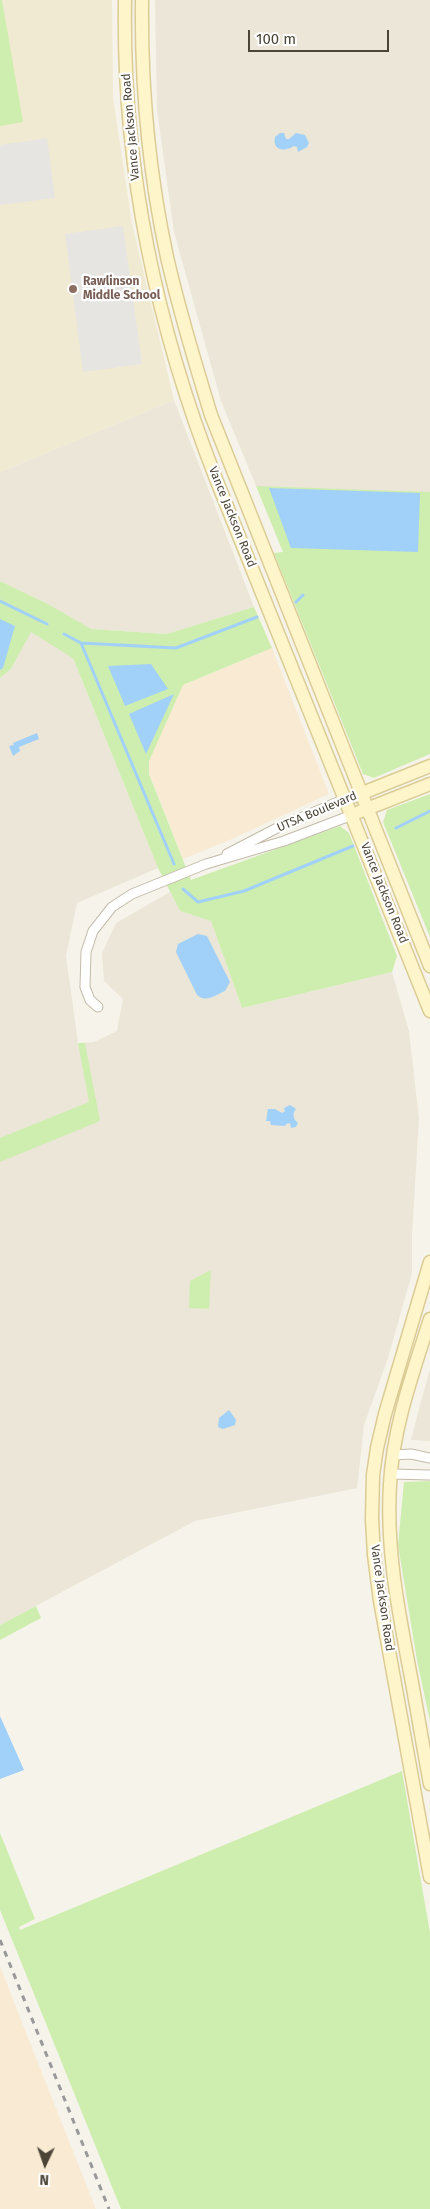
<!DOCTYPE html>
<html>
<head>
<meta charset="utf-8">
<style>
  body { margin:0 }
  #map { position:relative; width:430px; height:2209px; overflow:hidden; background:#f6f3ea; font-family:"Fira Sans",sans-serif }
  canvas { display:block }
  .north { position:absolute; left:20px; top:2139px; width:50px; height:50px; -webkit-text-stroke:4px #fff; paint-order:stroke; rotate:183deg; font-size:14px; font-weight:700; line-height:20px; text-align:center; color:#4b4437 }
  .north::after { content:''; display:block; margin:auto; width:18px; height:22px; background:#4b4437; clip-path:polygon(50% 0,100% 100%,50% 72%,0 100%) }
  .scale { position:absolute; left:248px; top:30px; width:141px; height:22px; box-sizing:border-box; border:2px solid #4b4437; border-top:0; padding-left:6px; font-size:15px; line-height:18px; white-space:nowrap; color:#4b4437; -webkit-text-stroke:4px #fff; paint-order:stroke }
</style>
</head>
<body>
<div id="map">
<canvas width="430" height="2209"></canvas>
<div class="north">N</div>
<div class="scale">100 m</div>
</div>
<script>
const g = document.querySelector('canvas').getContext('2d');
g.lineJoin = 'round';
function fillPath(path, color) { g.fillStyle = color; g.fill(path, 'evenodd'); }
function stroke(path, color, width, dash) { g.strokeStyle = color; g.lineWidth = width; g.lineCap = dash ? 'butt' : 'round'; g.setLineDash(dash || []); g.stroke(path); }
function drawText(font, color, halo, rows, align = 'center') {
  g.font = font + ' "Fira Sans",sans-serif'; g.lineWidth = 4.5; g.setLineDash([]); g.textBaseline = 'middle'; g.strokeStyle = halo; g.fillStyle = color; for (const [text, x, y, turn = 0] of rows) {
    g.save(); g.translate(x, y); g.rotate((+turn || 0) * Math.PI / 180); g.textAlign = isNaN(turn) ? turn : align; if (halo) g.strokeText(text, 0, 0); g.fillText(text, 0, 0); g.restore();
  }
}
fillPath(new Path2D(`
  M 155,0 L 430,0 L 430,653 L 285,556 L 221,401 L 174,232 L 157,110 Z
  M 174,400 L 254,607 L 167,634 L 91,629 L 73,658 L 158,868 L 77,903 L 66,956 L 78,1043 L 94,1042 L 117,1031 L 123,999 L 104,981 L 102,953 L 116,923 L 170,892 L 180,911 L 211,921 L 242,1008 L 392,972 L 409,1031 L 419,1119 L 412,1234 L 412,1273 L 388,1358 L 364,1425 L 357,1488 L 195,1521 L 0,1625 L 0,678 L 11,669 L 46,603 L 0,581 L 0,472 Z
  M 430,1370 L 430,1441 L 411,1440 L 421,1401 Z`), '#ebe6d7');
fillPath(new Path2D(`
  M 272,648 L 329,794 L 232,839 L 183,859 L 124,710 Z
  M 0,1966 L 23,2025 L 96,2209 L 0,2209 Z`), '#f9ebd3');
fillPath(new Path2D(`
  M 0,0 L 112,0 L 113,97 L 132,224 L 174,400 L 0,472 Z`), '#f1ead2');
fillPath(new Path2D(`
  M 0,0 L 2,0 L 23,122 L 0,126 Z
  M 256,486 L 430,492 L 430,754 L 374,778 L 363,774 L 274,553 L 283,552 Z
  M 0,581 L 46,603 L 91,629 L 167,634 L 254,607 L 272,648 L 183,685 L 149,761 L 149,774 L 191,880 L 340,826 L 349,833 L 397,956 L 392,972 L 242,1008 L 211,921 L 180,911 L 158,868 L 73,658 L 31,632 L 11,669 L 0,678 Z
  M 430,794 L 430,937 L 383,822 L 387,810 Z
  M 78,1043 L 85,1043 L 100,1121 L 0,1162 L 0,1138 L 89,1102 Z
  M 211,1270 L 209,1309 L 189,1308 L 190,1281 Z
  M 430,1481 L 430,1721 L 417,1660 L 398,1545 L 404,1482 Z
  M 36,1606 L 41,1618 L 0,1640 L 0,1625 Z
  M 402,1771 L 430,1933 L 430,2209 L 121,2209 L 0,1910 L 0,1833 L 35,1919 L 19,1927 L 20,1930 Z`), '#ceeeaf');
fillPath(new Path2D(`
  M 47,138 L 55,198 L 0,205 L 0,145 Z
  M 123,226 L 142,364 L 83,372 L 65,234 Z`), '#e7e5e1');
fillPath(new Path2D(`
  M 280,133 L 284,133 L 286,139 L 289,139 L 296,133 L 305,135 L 309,143 L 307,147 L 298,152 L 297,147 L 294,146 C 285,152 272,151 275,137 Z
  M 269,488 L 420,493 L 418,552 L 291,548 Z
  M 0,619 L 15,626 L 3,668 L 0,670 Z
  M 151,664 L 168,689 L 125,706 L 108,666 Z
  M 174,694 L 146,754 L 129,714 Z
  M 37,733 L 39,739 L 19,747 L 20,751 L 13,756 L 9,746 L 14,745 L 13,743 Z
  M 198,934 L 207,936 L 230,982 L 225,991 C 216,995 206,1003 197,995 L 176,952 L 178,944 Z
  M 290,1105 L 296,1109 C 292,1114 293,1119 298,1123 L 296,1127 L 291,1128 L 290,1123 L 286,1124 L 285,1126 L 271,1125 L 270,1121 L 266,1121 L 268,1109 L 275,1109 L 282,1113 L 285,1111 L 284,1108 Z
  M 229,1410 L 236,1420 L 235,1425 L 223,1429 L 218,1427 L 219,1418 Z
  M 0,1716 L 24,1770 L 0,1779 Z`), '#a1d0f8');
stroke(new Path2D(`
  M 0,601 L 47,624
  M 296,602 L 303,595
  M 64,634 L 81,643 L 176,648 L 257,617
  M 81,643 L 174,864
  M 396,828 L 430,811
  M 183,889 L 198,902 L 244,891 L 353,846`), '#a1d0f8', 3);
const minor = new Path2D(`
  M 227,854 L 279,827 L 345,799
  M 98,1007 L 90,1000 L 85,987 L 86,952 L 93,931 L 112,907 L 132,894 L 206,864 L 284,841 L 352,815
  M 393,1455 L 411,1454 L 430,1458
  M 391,1474 L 430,1475`);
const secondary = new Path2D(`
  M 125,0 C 122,165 156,326 216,479 L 430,1011
  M 142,0 C 141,85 149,174 167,257 C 179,310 195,363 211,415 L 430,966
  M 355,796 L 430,766
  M 359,812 L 430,784
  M 430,1262 L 385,1414 L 377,1448 L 373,1475 L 372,1519 L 374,1555 L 380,1601 L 430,1877
  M 430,1319 C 413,1373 393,1427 390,1484 C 386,1548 398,1609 410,1672 C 417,1709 423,1747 430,1784`);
stroke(minor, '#c3bcab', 11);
stroke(secondary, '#dbcc95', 15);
stroke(minor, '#fff', 9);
stroke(secondary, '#fff5cb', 12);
stroke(new Path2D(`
  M 0,1940 L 109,2209`), '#999', 3, [6, 6]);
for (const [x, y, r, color] of [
  [73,289,5,"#8d6e63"]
]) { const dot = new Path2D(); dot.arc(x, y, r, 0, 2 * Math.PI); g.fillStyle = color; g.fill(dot); stroke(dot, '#fff', 2); }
drawText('12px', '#4b4437', '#fff', [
  ["Vance Jackson Road",131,127,-95],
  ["Vance Jackson Road",232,517,68],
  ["UTSA Boulevard",317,812,-23],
  ["Vance Jackson Road",384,893,68],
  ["Vance Jackson Road",382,1598,82]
]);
drawText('bold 12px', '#785e54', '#fff', [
  ["Rawlinson",83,282],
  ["Middle School",83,296]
], 'left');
</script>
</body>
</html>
